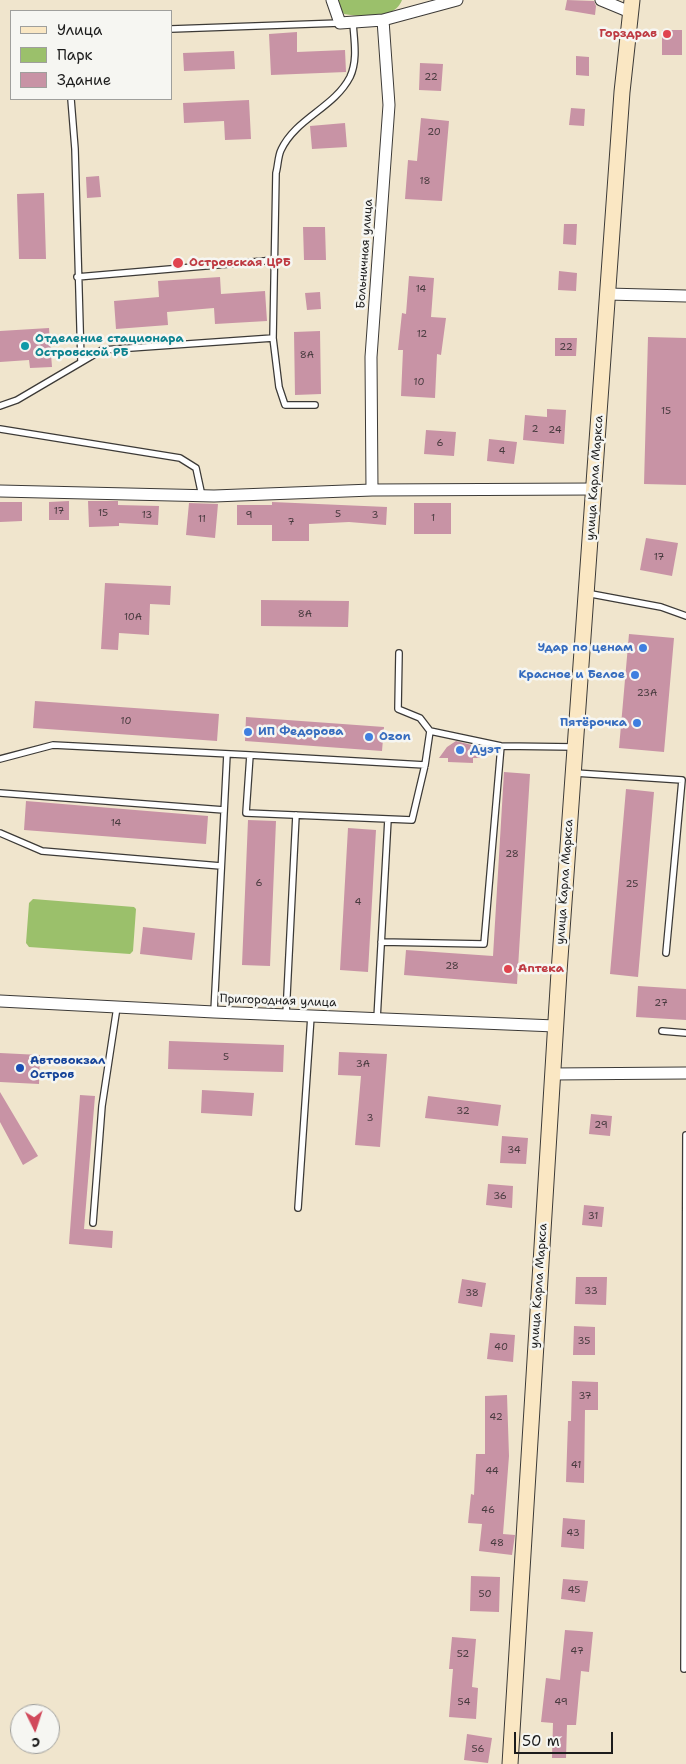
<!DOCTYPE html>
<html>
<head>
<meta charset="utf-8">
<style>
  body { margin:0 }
  #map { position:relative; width:686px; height:1764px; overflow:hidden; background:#f0e5cd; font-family:"Shantell Sans",sans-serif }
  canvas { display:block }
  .legend { position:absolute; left:10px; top:10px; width:162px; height:90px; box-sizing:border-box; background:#f6f6f2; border:1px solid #9f9f9c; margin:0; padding:6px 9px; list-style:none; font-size:15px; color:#1c1c1c }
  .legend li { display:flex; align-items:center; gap:10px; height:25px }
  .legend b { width:25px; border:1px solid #9f9f9c }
  .north { position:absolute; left:10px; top:1704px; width:50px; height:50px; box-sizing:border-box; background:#f6f6f2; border:1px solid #9f9f9c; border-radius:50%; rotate:176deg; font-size:14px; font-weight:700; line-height:20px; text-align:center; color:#1c1c1c }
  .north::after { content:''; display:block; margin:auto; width:18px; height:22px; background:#d1495b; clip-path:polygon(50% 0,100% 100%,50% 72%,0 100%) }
  .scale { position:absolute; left:514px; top:1732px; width:99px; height:22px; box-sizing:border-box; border:2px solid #1c1c1c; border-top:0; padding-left:6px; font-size:15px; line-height:18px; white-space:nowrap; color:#1c1c1c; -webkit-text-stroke:4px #f6f6f2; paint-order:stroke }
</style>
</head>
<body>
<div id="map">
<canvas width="686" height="1764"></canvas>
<ul class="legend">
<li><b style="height:6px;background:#fae7c3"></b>Улица</li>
<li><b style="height:14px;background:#9bc06b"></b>Парк</li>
<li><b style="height:14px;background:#c893a5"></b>Здание</li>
</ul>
<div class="north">С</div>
<div class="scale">50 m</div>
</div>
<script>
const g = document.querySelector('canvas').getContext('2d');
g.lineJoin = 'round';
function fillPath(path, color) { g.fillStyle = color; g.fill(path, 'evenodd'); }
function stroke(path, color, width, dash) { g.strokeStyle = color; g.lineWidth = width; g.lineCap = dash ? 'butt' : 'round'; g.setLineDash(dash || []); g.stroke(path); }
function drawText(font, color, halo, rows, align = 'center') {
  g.font = font + ' "Shantell Sans",sans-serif'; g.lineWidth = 5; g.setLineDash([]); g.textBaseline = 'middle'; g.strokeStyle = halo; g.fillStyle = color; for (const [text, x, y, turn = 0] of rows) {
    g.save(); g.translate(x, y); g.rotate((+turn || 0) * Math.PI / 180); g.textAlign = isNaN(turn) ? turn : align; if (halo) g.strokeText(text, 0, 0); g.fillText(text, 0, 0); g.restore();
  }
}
fillPath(new Path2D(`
  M 336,0 L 402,0 C 395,20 361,17 344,14 Z
  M 33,899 L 134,907 L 136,909 L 133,951 L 130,954 L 29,947 L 26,943 L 29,903 Z`), '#9bc06b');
fillPath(new Path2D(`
  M 567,0 L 594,1 L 596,6 L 595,15 L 565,10 Z
  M 662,30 L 682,30 L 682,55 L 662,55 Z
  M 297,32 L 297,52 L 345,50 L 346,72 L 271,75 L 269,34 Z
  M 234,51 L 235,69 L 184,71 L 183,53 Z
  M 576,56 L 589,57 L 589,76 L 576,75 Z
  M 420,63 L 443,64 L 441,91 L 419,90 Z
  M 249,100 L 251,139 L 225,140 L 224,121 L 184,123 L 183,103 Z
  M 571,108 L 585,109 L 584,126 L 569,125 Z
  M 421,118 L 449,121 L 442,201 L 405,199 L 408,160 L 417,161 Z
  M 345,123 L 347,147 L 312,149 L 310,126 Z
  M 99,176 L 101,197 L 87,198 L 86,177 Z
  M 44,193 L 46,259 L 19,259 L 17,194 Z
  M 564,224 L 577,224 L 576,245 L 563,244 Z
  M 303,227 L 325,227 L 326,260 L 304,260 Z
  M 559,271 L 577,273 L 576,291 L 558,290 Z
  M 409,276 L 434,278 L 431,317 L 446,318 L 441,355 L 437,354 L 435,398 L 401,396 L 403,350 L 398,350 L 402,313 L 406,314 Z
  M 220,277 L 221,294 L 265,291 L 267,321 L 215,324 L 214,308 L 167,312 L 168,325 L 116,329 L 114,301 L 159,297 L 158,281 Z
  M 320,292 L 321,309 L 307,310 L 305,293 Z
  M 49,328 L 52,367 L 30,368 L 29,360 L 0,362 L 0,331 Z
  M 320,331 L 321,394 L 295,395 L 294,332 Z
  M 648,337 L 686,338 L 686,485 L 644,484 Z
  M 555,338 L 577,338 L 576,356 L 555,356 Z
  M 547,409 L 566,410 L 564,444 L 523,440 L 525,415 L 547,417 Z
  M 426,430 L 456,432 L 454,456 L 424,454 Z
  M 489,439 L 517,442 L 514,464 L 487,461 Z
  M 69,501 L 69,520 L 49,520 L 49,502 Z
  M 88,501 L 118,501 L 118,505 L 159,506 L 158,525 L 119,523 L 119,526 L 89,527 Z
  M 0,502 L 22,502 L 22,521 L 0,522 Z
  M 272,502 L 387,507 L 386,525 L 349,522 L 309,524 L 309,541 L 272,541 L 272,525 L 237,525 L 237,505 L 272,505 Z
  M 189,503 L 218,504 L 215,538 L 186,535 Z
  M 414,503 L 451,503 L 451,534 L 414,534 Z
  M 646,538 L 678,543 L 672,576 L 640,570 Z
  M 105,583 L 171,586 L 170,605 L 150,604 L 149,635 L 119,633 L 118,650 L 101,649 Z
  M 261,600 L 349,601 L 348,627 L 261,626 Z
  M 629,634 L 674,638 L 664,752 L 619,748 Z
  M 35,701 L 219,714 L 217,741 L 33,728 Z
  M 246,717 L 384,727 L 382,751 L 245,741 Z
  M 456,741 L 472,745 L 481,758 L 473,758 L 473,763 L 448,762 L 448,758 L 439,758 L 447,747 Z
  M 504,772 L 530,774 L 517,984 L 404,975 L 406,950 L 493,956 Z
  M 626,789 L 654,792 L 638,977 L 610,974 Z
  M 26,801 L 208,816 L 206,844 L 24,830 Z
  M 248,820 L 276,821 L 270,966 L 242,965 Z
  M 348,828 L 376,830 L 368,972 L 340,970 Z
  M 143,927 L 195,933 L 192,960 L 140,954 Z
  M 638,986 L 686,989 L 686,1020 L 636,1017 Z
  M 169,1041 L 284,1045 L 283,1072 L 168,1069 Z
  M 339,1052 L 387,1054 L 380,1147 L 355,1145 L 361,1076 L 338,1075 Z
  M 0,1053 L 40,1055 L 39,1084 L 0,1082 Z
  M 202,1090 L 254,1093 L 252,1116 L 201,1113 Z
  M 0,1092 L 38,1156 L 23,1165 L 0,1122 Z
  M 80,1095 L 95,1096 L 84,1229 L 113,1231 L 112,1248 L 69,1244 Z
  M 428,1096 L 501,1105 L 498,1126 L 425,1118 Z
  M 591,1114 L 612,1116 L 610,1136 L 589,1134 Z
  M 502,1136 L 528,1138 L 526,1164 L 500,1163 Z
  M 488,1184 L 513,1186 L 512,1208 L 486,1205 Z
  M 584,1205 L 604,1207 L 602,1227 L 582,1225 Z
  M 576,1277 L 607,1277 L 606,1305 L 575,1304 Z
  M 462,1279 L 486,1283 L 482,1307 L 458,1303 Z
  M 574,1326 L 595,1327 L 595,1355 L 573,1355 Z
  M 490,1333 L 515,1335 L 513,1362 L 487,1359 Z
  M 572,1381 L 598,1382 L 598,1410 L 585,1410 L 584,1483 L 566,1482 L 568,1421 L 571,1421 Z
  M 507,1395 L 509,1456 L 503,1534 L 515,1535 L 512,1555 L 479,1551 L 482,1524 L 468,1523 L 471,1494 L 474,1495 L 476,1454 L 485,1454 L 485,1396 Z
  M 563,1518 L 585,1520 L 584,1549 L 561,1547 Z
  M 471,1576 L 500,1577 L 499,1612 L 470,1611 Z
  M 563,1579 L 588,1581 L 585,1602 L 561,1599 Z
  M 565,1630 L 593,1632 L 589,1672 L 581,1671 L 576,1725 L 567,1725 L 566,1758 L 552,1758 L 553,1723 L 541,1722 L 546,1678 L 560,1680 Z
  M 452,1637 L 476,1639 L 472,1687 L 478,1688 L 476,1719 L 449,1717 L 453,1669 L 449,1669 Z
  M 467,1734 L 492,1738 L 488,1763 L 464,1760 Z`), '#c893a5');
const lane = new Path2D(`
  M 171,29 L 340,23
  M 71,99 L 75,149 L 81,362
  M 77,277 L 275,260
  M 315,405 L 285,405 L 279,387 L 273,338 L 276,173 C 278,166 278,156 281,150 C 296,118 334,108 350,77 C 358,60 354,40 353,23
  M 0,406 L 17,400 L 102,350 L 273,338
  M 0,429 L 180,458 L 196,468 L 202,496
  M 586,593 L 661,607 L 686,616
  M 399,653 L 398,709 L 420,718 L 430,731
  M 250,755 L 425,765
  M 0,759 L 53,745 L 250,755 L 246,813 L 412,820 L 425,765 L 430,731 L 501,746 L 575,747
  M 575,773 L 682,780 L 666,953
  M 0,793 L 224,810
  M 0,833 L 42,851 L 221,866
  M 381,942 L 484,944 L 501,746
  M 214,1012 L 227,754
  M 286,1015 L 296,815
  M 377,1019 L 388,819
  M 662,1031 L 686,1033
  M 298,1208 L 311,1016
  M 93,1223 L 102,1106 L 117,1007
  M 684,1669 L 686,1135`);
const street = new Path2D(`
  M 332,0 L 340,23 L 383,20 L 457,0
  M 601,0 L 630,12
  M 607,294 L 686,296
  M 372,490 L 371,357 L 389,105 L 383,20
  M 0,491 L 214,496 L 372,490 L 594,489
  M 0,1001 L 214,1012 L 555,1026
  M 552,1074 L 686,1073`);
const secondary = new Path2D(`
  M 510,1764 L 559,972 L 622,92 L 632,0`);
stroke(lane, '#3c3a37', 8);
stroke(street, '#3c3a37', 13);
stroke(secondary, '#3c3a37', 17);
stroke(lane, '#fff', 5.5);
stroke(street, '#fff', 11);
stroke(secondary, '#fae7c3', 15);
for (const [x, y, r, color] of [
  [667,34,5,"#e0444e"],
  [178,263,6,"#e0444e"],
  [25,346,5,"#0f9aa8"],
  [643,648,5,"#3f7fe0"],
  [635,675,5,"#3f7fe0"],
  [637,723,5,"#3f7fe0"],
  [248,732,5,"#3f7fe0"],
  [369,737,5,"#3f7fe0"],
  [460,750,5,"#3f7fe0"],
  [508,969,5,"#e0444e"],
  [20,1068,5,"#1a4fb4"]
]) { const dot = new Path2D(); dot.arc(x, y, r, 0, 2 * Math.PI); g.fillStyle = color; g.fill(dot); stroke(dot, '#f6f6f2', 2); }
drawText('10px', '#473a3e', null, [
  ["22",431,77],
  ["20",434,132],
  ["18",425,181],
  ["14",421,289],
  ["12",422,334],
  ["22",566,347],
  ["8А",307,355],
  ["10",419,382],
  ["15",666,411],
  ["2",535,429],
  ["24",555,430],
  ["6",440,443],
  ["4",502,451],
  ["17",59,511],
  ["15",103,513],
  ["5",338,514],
  ["13",147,515],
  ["9",249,515],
  ["3",375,515],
  ["1",433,518],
  ["11",202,519],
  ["7",291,522],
  ["17",659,557],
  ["8А",305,614],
  ["10А",133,617],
  ["23А",647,693],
  ["10",126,721],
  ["14",116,823],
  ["28",512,854],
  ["6",259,883],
  ["25",632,884],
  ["4",358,902],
  ["28",452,966],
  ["27",661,1003],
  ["5",226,1057],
  ["3А",363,1064],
  ["32",463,1111],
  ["3",370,1118],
  ["29",601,1125],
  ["34",514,1150],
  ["36",500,1196],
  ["31",593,1216],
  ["33",591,1291],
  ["38",472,1293],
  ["35",584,1341],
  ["40",501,1347],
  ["37",585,1396],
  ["42",496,1417],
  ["41",576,1465],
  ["44",492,1471],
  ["46",488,1510],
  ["43",573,1533],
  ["48",497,1543],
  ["45",574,1590],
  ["50",485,1594],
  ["47",577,1651],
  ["52",463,1654],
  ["54",464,1702],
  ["49",561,1702],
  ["56",478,1749]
]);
drawText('bold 12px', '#be3a42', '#f6f6f2', [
  ["Горздрав",657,34,"right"],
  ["Островская ЦРБ",189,263],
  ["Аптека",518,969]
], 'left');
drawText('12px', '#1c1c1c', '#f6f6f2', [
  ["Больничная улица",365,254,-86],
  ["улица Карла Маркса",595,478,-86],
  ["улица Карла Маркса",565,882,-86],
  ["Пригородная улица",278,1001,2],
  ["улица Карла Маркса",539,1286,-86]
]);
drawText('bold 12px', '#0d838f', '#f6f6f2', [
  ["Отделение стационара",35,339],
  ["Островской РБ",35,353]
], 'left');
drawText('bold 12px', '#366cbe', '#f6f6f2', [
  ["Удар по ценам",633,648],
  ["Красное и Белое",625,675],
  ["Пятёрочка",627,723],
  ["ИП Федорова",258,732,"left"],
  ["Ozon",379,737,"left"],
  ["Дуэт",470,750,"left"]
], 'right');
drawText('bold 12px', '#164399', '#f6f6f2', [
  ["Автовокзал",30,1061],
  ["Остров",30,1075]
], 'left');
</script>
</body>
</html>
